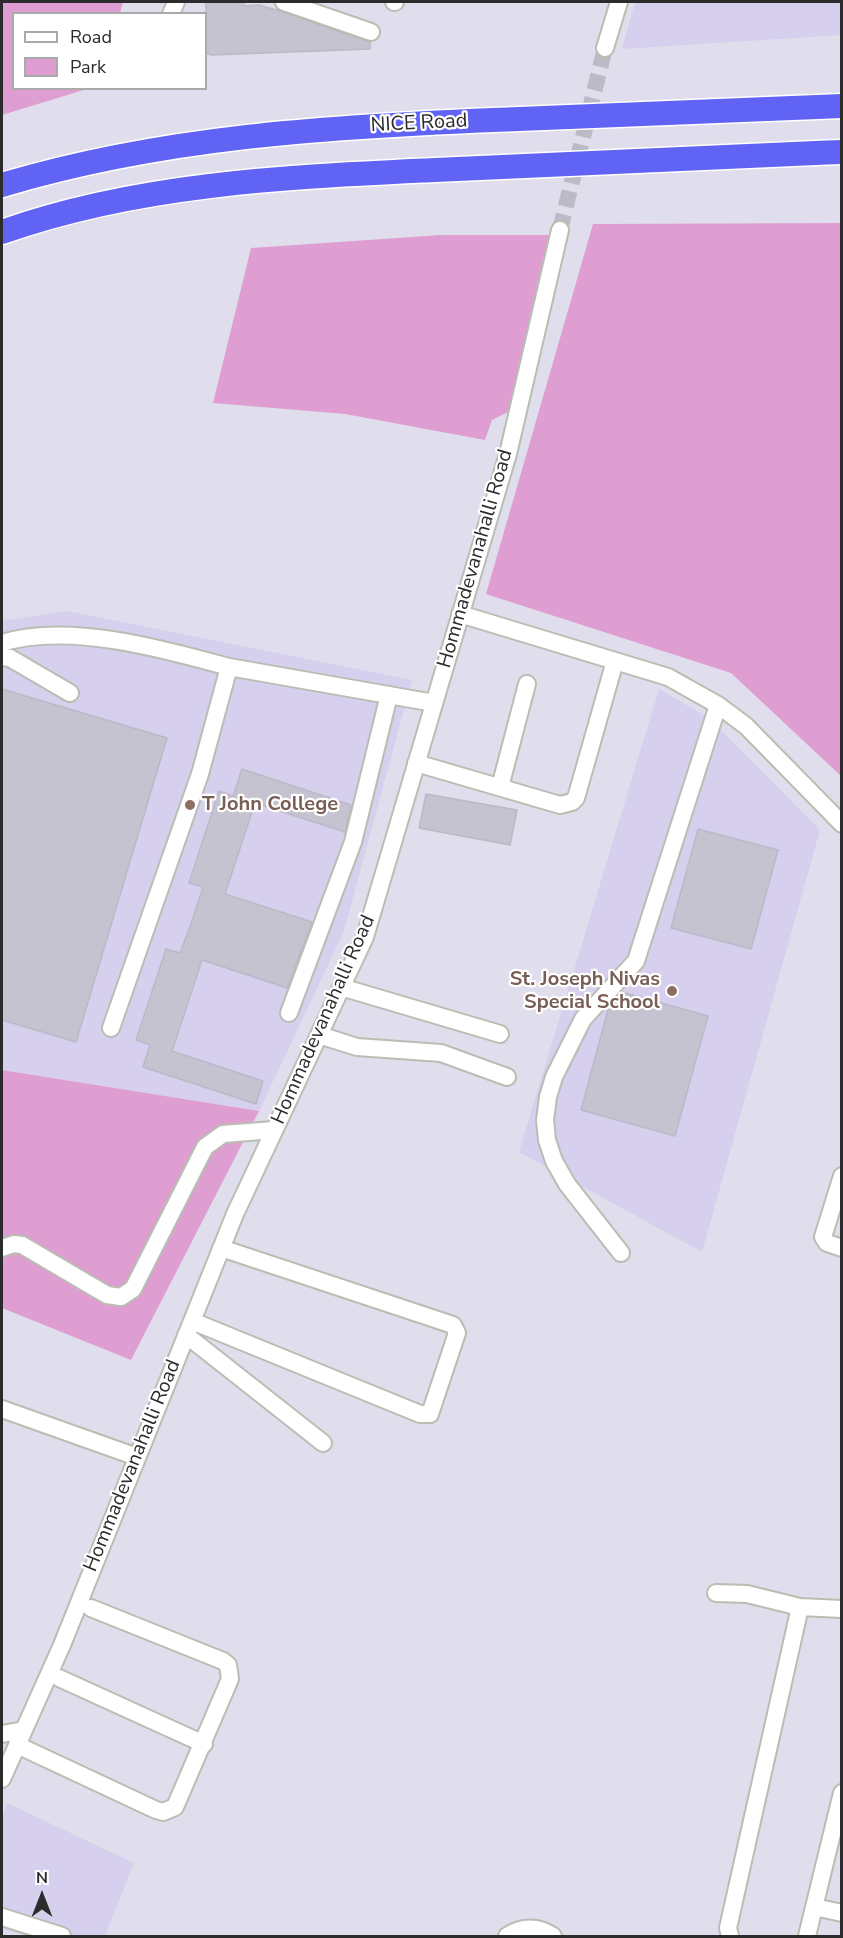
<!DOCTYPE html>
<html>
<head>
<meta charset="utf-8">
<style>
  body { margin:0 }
  #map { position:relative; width:843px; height:1938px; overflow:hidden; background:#e0deec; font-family:"Nunito Sans",sans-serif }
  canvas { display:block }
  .frame { position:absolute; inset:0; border:3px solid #2b2b2b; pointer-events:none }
  .legend { position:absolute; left:12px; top:12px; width:195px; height:78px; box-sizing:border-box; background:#fff; border:2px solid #aaa; margin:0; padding:8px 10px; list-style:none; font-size:18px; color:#2b2b2b }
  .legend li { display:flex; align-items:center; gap:12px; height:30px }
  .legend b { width:30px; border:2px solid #aaa }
  .north { position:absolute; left:12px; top:1866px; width:60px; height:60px; -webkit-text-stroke:4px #fff; paint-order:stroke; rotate:0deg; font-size:16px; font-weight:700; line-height:24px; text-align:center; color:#2b2b2b }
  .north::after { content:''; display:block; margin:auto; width:21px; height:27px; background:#2b2b2b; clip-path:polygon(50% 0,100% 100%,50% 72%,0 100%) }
</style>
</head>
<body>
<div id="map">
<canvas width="843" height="1938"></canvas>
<div class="frame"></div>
<ul class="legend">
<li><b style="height:8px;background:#fff"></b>Road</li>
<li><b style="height:16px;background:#df9ed2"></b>Park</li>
</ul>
<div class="north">N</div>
</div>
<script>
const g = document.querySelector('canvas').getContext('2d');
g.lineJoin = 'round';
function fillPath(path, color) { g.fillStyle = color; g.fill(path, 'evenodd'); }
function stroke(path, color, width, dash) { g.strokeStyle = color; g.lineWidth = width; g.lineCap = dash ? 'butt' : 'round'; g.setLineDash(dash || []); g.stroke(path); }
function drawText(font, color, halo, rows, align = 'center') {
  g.font = font + ' "Nunito Sans",sans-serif'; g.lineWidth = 4.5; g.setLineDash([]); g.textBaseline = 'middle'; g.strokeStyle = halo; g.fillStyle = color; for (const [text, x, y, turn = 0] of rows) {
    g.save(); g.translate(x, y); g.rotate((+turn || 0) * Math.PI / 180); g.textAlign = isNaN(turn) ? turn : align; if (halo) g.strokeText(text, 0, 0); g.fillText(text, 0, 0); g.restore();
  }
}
fillPath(new Path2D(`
  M 635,2 L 841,2 L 841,35 L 622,49 Z
  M 67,611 L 412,680 L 344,931 L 259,1111 L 2,1070 L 2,621 Z
  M 659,689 L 709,718 L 820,830 L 702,1252 L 519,1152 Z
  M 7,1803 L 134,1863 L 105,1936 L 27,1936 L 2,1929 L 2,1819 Z`), '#d6cfed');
fillPath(new Path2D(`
  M 2,2 L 123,2 L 120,13 L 14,14 L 14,88 L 87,89 L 2,115 Z
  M 841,223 L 842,223 L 841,776 L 731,673 L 486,594 L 593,224 Z
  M 441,235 L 552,235 L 512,410 L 492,420 L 485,440 L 345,414 L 213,403 L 251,248 Z
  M 2,1070 L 259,1111 L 131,1360 L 2,1308 Z`), '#df9ed2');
const building = new Path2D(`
  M 206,2 L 244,2 L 244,6 L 259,5 L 280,11 L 370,42 L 370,49 L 211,55 L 206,53 Z
  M 2,689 L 167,738 L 76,1042 L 2,1020 Z
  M 242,769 L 351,805 L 345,832 L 255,803 L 225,894 L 312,922 L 287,988 L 202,960 L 172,1051 L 263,1081 L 256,1104 L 143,1067 L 150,1045 L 136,1040 L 166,949 L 180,953 L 190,927 L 203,887 L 189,883 L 219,791 L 233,796 Z
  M 426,794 L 517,810 L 510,845 L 419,828 Z
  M 698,829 L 778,850 L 751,949 L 671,928 Z
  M 622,992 L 708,1016 L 675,1136 L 581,1110 L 609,1006 Z`);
fillPath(building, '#c5c3cf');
stroke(building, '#bbb8c8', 1.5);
stroke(new Path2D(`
  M 560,230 L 605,48`), '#bcbac5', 16, [16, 8]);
const minor = new Path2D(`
  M 284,2 L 371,32
  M 394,2 L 395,2
  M 171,14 L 176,2
  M 605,48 L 619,2
  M 460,614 L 668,677 L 718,705 L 746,726 L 842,824
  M 2,643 C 67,622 164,649 229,667 L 200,774 L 111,1028
  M 2,657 L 10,658 L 70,693
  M 229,667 L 434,703
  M 416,763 L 560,805 L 572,802 L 576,798 L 615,661
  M 500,787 L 527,684
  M 341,987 L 500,1034
  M 289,1013 L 353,842 L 389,695
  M 319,1035 L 357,1047 L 441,1053 L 507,1077
  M 842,1176 L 823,1237 L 827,1243 L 842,1248
  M 2,1248 L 14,1244 L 22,1245 L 107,1295 L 121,1297 L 133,1289 L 205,1147 L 223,1134 L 274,1130
  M 621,1253 L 567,1184 L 554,1161 L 547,1140 L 545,1120 L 548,1097 L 554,1077 L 583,1019 L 636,961 L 718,705
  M 192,1321 L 420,1414 L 430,1414 L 457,1333 L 453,1325 L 221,1248
  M 186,1335 L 323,1443
  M 2,1409 L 137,1457
  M 716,1593 L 747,1594 L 800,1607 L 842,1609
  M 59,1678 L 204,1744
  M 2,1734 L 24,1730
  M 17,1745 L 156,1810 L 163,1812 L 175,1807 L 230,1679 L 228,1665 L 223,1661 L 91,1608
  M 2,1779 L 62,1645 L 235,1214 L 365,937 L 508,454 L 560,230
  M 814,1907 L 842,1913
  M 2,1917 L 62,1936
  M 507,1936 C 522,1926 538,1926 553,1936
  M 730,1936 L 728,1928 L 800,1607
  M 807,1936 L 842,1793`);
const highway = new Path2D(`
  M 2,185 C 162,137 327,127 493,120 C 609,115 725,111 842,106
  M 2,232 C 140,183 290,177 435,170 C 570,163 706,157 842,152`);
stroke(minor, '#b9beb2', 20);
stroke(highway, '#fff', 27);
stroke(minor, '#fff', 16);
stroke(highway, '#6163f5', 24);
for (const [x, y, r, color] of [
  [190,805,6,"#8d6e63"],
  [672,991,6,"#8d6e63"]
]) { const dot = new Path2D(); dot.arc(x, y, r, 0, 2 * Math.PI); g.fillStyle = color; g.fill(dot); stroke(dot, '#fff', 2); }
drawText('20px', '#2b2b2b', '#fff', [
  ["NICE Road",419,124,-3],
  ["Hommadevanahalli Road",476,559,-74],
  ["Hommadevanahalli Road",324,1020,-66],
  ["Hommadevanahalli Road",133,1466,-68]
]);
drawText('bold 20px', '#785e54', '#fff', [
  ["T John College",202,805],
  ["St. Joseph Nivas",660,980,"right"],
  ["Special School",660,1003,"right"]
], 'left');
</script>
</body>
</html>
